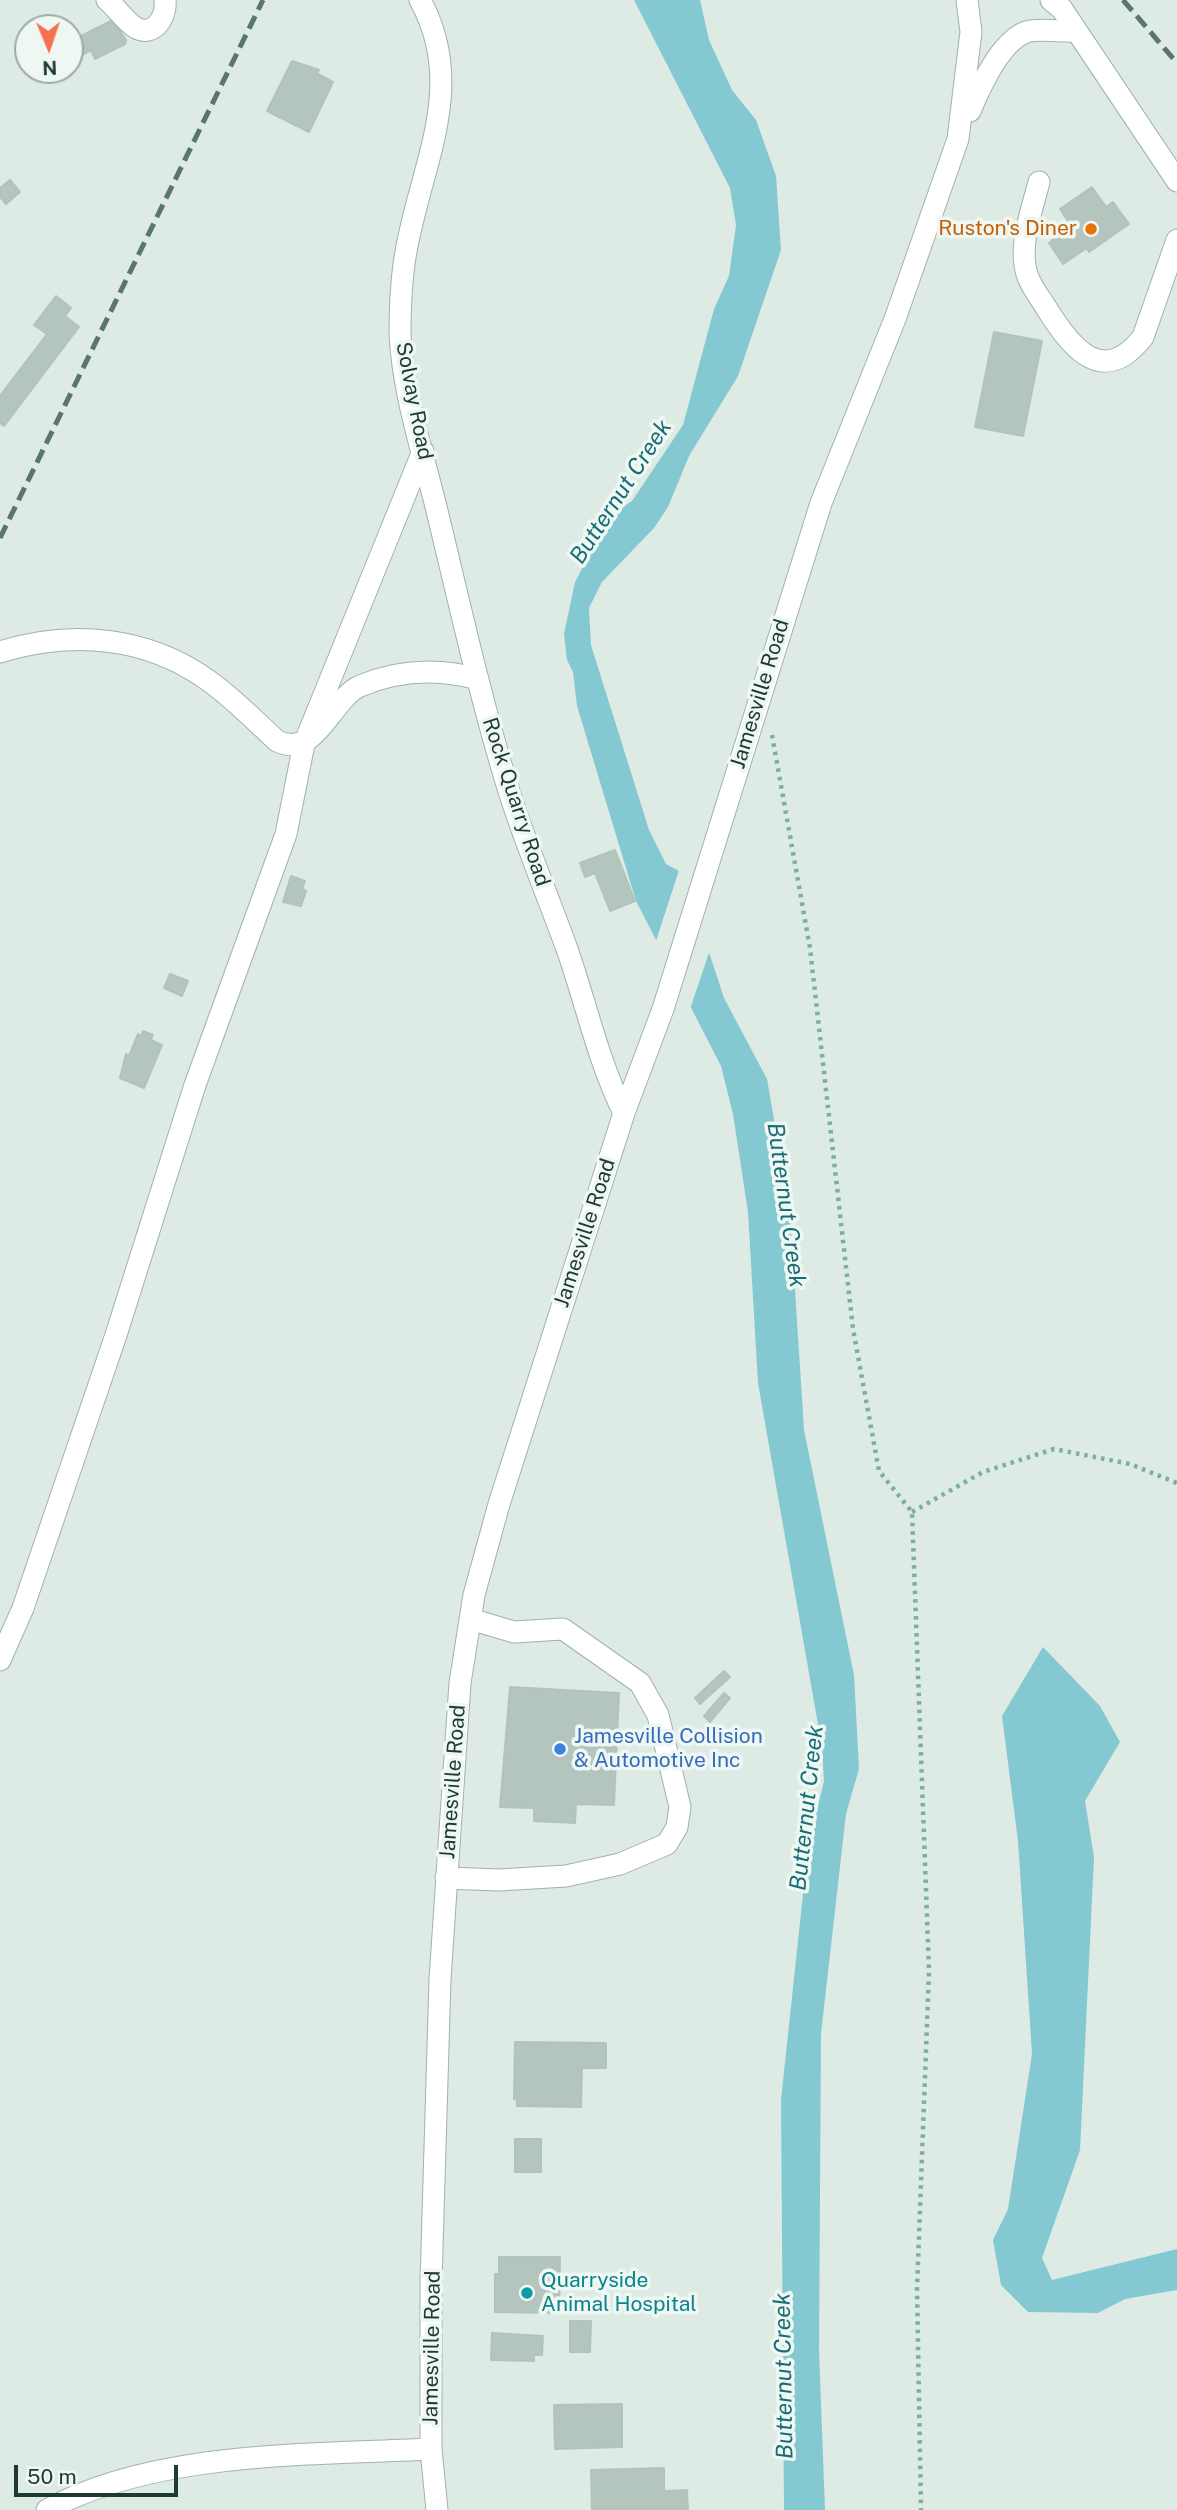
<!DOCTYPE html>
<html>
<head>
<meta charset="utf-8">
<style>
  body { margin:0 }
  #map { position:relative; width:1177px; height:2510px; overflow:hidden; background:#deeae4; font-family:"Public Sans",sans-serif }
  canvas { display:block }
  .north { position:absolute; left:14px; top:14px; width:70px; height:70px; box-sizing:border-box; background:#eef7f2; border:2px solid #9baba5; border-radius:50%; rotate:178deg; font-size:19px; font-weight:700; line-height:28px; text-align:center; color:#1f3a32 }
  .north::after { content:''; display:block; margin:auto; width:24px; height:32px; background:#f67150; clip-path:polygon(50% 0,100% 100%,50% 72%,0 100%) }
  .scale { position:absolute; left:14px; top:2465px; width:164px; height:32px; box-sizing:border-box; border:4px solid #1f3a32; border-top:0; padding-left:9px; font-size:21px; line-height:24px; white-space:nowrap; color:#1f3a32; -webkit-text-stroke:5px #eef7f2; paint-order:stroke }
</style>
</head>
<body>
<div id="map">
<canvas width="1177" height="2510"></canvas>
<div class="north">N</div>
<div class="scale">50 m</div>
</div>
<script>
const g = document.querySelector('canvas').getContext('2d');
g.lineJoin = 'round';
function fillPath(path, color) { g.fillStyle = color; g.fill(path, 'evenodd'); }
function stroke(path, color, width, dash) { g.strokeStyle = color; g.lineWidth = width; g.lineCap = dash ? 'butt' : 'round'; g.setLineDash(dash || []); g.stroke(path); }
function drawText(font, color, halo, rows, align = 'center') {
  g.font = font + ' "Public Sans",sans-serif'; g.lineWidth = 7; g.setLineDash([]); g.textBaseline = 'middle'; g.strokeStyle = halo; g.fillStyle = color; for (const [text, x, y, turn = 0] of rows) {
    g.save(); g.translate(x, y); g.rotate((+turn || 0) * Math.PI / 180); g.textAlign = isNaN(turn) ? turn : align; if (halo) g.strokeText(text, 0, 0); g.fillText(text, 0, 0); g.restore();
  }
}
fillPath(new Path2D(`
  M 634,0 L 700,0 L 709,40 L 732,90 L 756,120 L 776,176 L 781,250 L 738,376 L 689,456 L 668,507 L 654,528 L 602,582 L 589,608 L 591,645 L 649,830 L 666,864 L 679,871 L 687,885 L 724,998 L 767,1079 L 790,1212 L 804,1430 L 854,1675 L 859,1769 L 846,1814 L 821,2034 L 819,2350 L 825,2510 L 784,2510 L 781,2100 L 808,1847 L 824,1781 L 822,1747 L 758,1383 L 748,1212 L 733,1114 L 721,1066 L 636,901 L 577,706 L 573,672 L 567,660 L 564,634 L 575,582 L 610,515 L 632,501 L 683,425 L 714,309 L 729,276 L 736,225 L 730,188 Z
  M 1043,1647 L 1100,1706 L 1120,1742 L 1085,1801 L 1094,1857 L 1080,2150 L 1042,2258 L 1052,2280 L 1177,2249 L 1177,2290 L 1125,2299 L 1098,2313 L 1028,2312 L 1001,2285 L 993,2240 L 1008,2209 L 1032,2054 L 1018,1841 L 1002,1716 Z`), '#84c9d2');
fillPath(new Path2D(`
  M 680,867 L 690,883 L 711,947 L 689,1012 L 655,944 Z`), '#deeae4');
const building = new Path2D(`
  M 113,20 L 126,40 L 125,44 L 95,59 L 91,50 L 78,57 L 71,41 Z
  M 292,61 L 319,70 L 317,73 L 333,82 L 309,132 L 267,111 Z
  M 10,180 L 20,192 L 6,204 L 0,197 L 0,188 Z
  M 1092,187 L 1106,207 L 1113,202 L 1129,224 L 1089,252 L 1087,248 L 1063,264 L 1049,243 L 1054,239 L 1050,233 L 1068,221 L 1060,209 Z
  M 56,296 L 71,308 L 65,316 L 79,327 L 4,426 L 0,423 L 0,396 L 47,334 L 34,325 Z
  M 994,332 L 1042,341 L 1023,436 L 975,427 Z
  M 615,850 L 635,901 L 610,911 L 595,873 L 585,877 L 580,863 Z
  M 291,876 L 305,881 L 302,889 L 306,891 L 301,906 L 283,902 Z
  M 170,974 L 188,981 L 182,996 L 164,988 Z
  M 143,1031 L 153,1035 L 151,1040 L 162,1045 L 144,1088 L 120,1078 L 126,1054 L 129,1056 L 138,1034 L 141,1036 Z
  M 724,1671 L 730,1677 L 700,1704 L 695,1698 Z
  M 510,1687 L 619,1693 L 614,1805 L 576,1804 L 575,1823 L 534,1821 L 534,1808 L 500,1807 Z
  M 724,1693 L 730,1698 L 710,1722 L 704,1716 Z
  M 515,2042 L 606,2043 L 606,2068 L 582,2068 L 581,2107 L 517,2106 L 517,2100 L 514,2099 Z
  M 515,2139 L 541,2139 L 541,2172 L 515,2172 Z
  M 499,2257 L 560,2257 L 559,2313 L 495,2312 L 495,2274 L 499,2274 Z
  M 570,2321 L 591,2321 L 590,2352 L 570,2352 Z
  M 492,2333 L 543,2336 L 542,2355 L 534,2355 L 534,2361 L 491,2360 Z
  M 622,2404 L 622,2447 L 555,2449 L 554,2405 Z
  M 664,2468 L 664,2491 L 687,2490 L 688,2510 L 592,2510 L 591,2470 Z`);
fillPath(building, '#b3c5bd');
stroke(building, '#b1c4bb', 2);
const minor = new Path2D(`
  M 107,0 C 116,7 126,22 136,28 C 155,38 167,15 165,0
  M 420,0 C 470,91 416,173 404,264 C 401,286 400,312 400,334 C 403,395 424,456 438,515 C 460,606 480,696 507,785 C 524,840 547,894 567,949 C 586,1003 598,1061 624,1113
  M 1051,0 L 1062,9 L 1177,181
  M 970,111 C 980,87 1000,42 1026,32 C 1039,28 1062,32 1076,31
  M 1039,182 C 1032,210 1017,249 1028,277 C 1032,288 1041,299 1047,309 C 1071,348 1103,388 1143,337 L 1177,240
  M 0,652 C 72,630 147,636 209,681 C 233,698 255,721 277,741 C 316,760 331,699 360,686 C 398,670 438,668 478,679
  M 0,1660 L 23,1608 L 116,1335 L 195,1085 L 286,834 L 304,744 L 423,451
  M 446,1878 L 499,1880 L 566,1876 L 620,1864 L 667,1844 L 677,1827 L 680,1807 L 658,1715 L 640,1683 L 563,1629 L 514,1632 L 470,1619
  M 47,2510 C 155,2451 309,2455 431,2449
  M 437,2510 L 431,2449 L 431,2282 L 440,1979 L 460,1683 L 474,1595 L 499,1504 L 624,1113 L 663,1009 L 821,503 L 895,319 L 958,139 L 971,32 L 967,0`);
stroke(minor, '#a1b2ab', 23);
stroke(new Path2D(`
  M 772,735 L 810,948 L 853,1329 L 879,1471 L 912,1512 L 929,1971 L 917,2289 L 921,2510
  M 912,1512 L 983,1472 L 1054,1449 L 1130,1464 L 1177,1483`), '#7daf9d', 4.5, [3.5, 5]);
stroke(minor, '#fff', 21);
stroke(new Path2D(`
  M 1123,0 L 1177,63
  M 0,538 L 263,0`), '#59766d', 5, [14, 7]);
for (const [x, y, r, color] of [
  [1091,229,7,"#e8710a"],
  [560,1749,7,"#3f7fe0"],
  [527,2293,7,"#0f9aa8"]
]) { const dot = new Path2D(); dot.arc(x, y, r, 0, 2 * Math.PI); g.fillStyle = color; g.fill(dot); stroke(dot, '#eef7f2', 2.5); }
drawText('21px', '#c56008', '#eef7f2', [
  ["Ruston's Diner",1077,229]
], 'right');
drawText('21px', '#1f3a32', '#eef7f2', [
  ["Solvay Road",414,401,79],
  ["Jamesville Road",760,694,-73],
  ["Rock Quarry Road",516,802,72],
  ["Jamesville Road",585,1233,-72],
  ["Jamesville Road",453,1782,-86],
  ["Jamesville Road",432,2348,-89]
]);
drawText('21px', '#366cbe', '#eef7f2', [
  ["Jamesville Collision",574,1737],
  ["& Automotive Inc",574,1761]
], 'left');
drawText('21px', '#0d838f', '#eef7f2', [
  ["Quarryside",541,2281],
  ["Animal Hospital",541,2305]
], 'left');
drawText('italic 23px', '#186c77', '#eef7f2', [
  ["Butternut Creek",621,492,-57],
  ["Butternut Creek",786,1205,82],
  ["Butternut Creek",807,1808,-84],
  ["Butternut Creek",784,2376,-91]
]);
</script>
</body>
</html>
